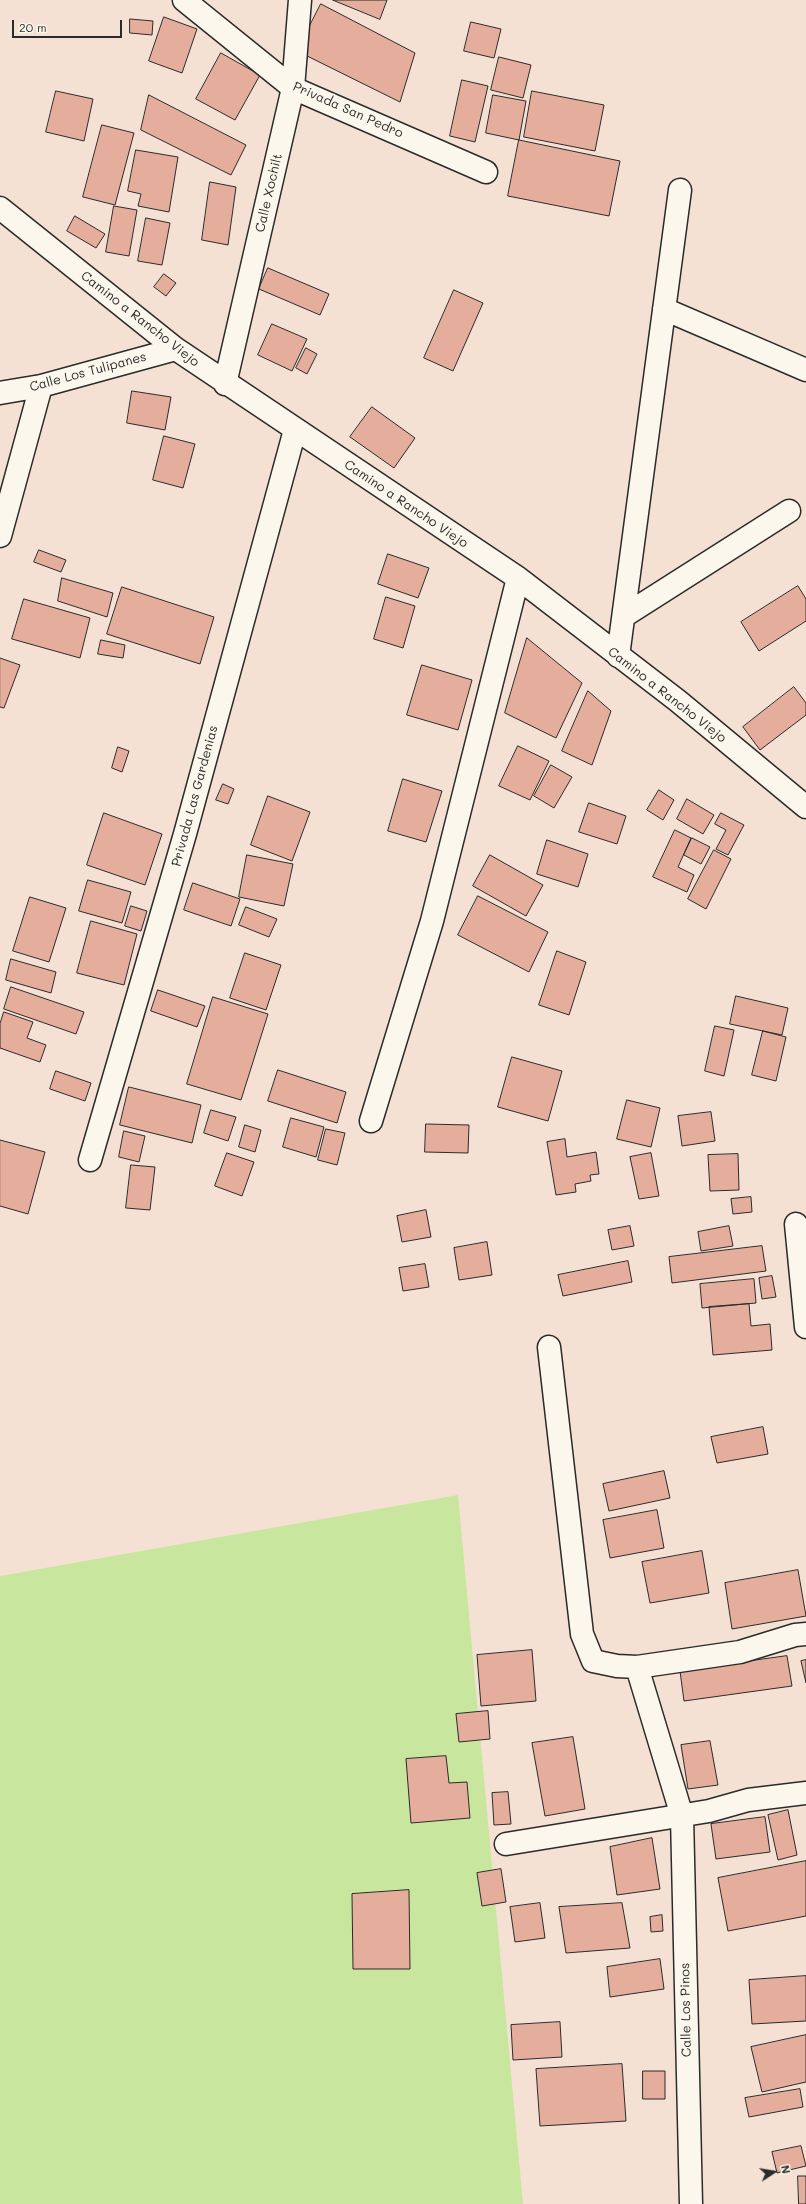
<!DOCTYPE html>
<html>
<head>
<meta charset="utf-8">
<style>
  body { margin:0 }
  #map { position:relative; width:806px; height:2204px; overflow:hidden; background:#f4e1d4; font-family:Mali,sans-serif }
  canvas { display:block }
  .north { position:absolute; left:754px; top:2152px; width:40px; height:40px; -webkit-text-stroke:3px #fbf7ec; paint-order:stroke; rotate:78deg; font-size:11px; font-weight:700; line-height:16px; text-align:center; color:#2b2b2b }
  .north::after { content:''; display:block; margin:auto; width:14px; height:18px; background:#2b2b2b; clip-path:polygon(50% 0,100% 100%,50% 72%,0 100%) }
  .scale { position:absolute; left:12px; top:20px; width:110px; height:18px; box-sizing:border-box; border:2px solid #2b2b2b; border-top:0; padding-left:5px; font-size:12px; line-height:14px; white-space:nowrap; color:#2b2b2b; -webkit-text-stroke:3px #fbf7ec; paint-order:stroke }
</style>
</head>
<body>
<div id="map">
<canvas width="806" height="2204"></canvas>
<div class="north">N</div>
<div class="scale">20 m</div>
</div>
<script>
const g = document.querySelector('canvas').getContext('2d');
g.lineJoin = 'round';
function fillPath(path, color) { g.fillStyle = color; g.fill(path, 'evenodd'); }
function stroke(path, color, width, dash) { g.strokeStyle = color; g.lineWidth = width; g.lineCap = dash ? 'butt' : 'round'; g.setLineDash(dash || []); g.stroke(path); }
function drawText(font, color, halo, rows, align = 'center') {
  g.font = font + ' Mali,sans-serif'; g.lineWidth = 3.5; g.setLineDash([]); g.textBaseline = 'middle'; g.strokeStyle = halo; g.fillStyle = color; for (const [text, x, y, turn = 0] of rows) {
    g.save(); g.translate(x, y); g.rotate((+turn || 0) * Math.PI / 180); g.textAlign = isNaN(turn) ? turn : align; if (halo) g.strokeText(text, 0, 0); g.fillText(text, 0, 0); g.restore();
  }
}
fillPath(new Path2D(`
  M 458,1495 L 523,2204 L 0,2204 L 0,1576 Z`), '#c9e69e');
const building = new Path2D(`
  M 333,0 L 387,0 L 380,19 Z
  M 321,4 L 415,53 L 400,102 L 297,51 Z
  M 164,17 L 197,29 L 182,73 L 149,61 Z
  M 130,19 L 153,21 L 152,35 L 130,33 Z
  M 471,22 L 501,29 L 494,58 L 464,51 Z
  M 221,53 L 260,75 L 235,120 L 196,99 Z
  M 499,57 L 531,65 L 523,98 L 491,90 Z
  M 462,80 L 488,86 L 475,142 L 450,136 Z
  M 56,91 L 93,99 L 84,141 L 46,132 Z
  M 532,91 L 604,105 L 595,151 L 524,137 Z
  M 149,95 L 246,145 L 231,175 L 141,130 Z
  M 493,95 L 526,101 L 519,140 L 486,133 Z
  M 102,125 L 134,133 L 115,205 L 83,197 Z
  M 519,140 L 620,161 L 609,216 L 508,196 Z
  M 136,150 L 178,157 L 169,212 L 138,206 L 141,194 L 128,191 Z
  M 210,182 L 236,187 L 228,245 L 202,240 Z
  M 114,206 L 137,210 L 129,256 L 106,252 Z
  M 75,216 L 105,234 L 96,248 L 67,231 Z
  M 146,218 L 170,223 L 162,265 L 138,261 Z
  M 268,268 L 329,294 L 320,315 L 259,289 Z
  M 164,274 L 176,283 L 166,296 L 154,287 Z
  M 454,290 L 483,303 L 453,371 L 424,358 Z
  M 272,324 L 307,339 L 292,371 L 258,355 Z
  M 306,348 L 317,354 L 307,374 L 296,368 Z
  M 132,391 L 171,397 L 165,430 L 127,423 Z
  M 372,407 L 415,438 L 394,468 L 350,437 Z
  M 164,436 L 195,444 L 183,488 L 153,480 Z
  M 39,550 L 66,560 L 61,572 L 34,562 Z
  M 388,554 L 429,568 L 418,598 L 378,584 Z
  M 62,578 L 113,593 L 107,617 L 58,601 Z
  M 798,586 L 806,599 L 806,621 L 759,651 L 741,622 Z
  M 122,587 L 214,617 L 200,664 L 107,634 Z
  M 386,597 L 415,606 L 403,648 L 374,639 Z
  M 24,599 L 90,618 L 80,658 L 12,639 Z
  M 527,638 L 582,683 L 556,738 L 505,713 Z
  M 101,640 L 125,645 L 123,658 L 98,654 Z
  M 0,658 L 20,665 L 4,708 L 0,707 Z
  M 422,665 L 472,680 L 458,730 L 407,715 Z
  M 794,687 L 806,703 L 806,715 L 760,750 L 743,727 Z
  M 588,691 L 611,711 L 592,765 L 562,751 Z
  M 518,746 L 549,761 L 530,800 L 499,786 Z
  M 118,747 L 129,751 L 122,772 L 112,768 Z
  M 551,765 L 572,777 L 554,808 L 534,796 Z
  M 403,779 L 442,791 L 426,842 L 388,831 Z
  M 223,784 L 234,789 L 228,804 L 216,800 Z
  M 659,790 L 674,800 L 663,820 L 647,810 Z
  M 268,796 L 310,812 L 292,861 L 251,845 Z
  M 687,799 L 714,815 L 703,834 L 677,819 Z
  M 589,803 L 626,816 L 617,844 L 579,832 Z
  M 104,813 L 162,834 L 145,885 L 87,865 Z
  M 721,813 L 744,825 L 728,855 L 716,849 L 726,830 L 715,824 Z
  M 675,830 L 691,838 L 678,867 L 694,875 L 687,892 L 653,877 Z
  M 692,838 L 710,847 L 701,864 L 684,855 Z
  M 547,840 L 588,854 L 578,887 L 537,874 Z
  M 714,850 L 731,859 L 706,909 L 688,899 Z
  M 247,855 L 293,864 L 284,906 L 239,897 Z
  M 490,855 L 543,885 L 526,916 L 473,886 Z
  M 88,880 L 131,892 L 122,923 L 79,911 Z
  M 193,883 L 240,899 L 231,926 L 184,910 Z
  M 478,896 L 548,932 L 529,972 L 458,935 Z
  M 30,897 L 66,908 L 49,962 L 13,951 Z
  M 131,906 L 147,911 L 141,931 L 125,926 Z
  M 246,907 L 277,919 L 269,937 L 239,925 Z
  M 91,921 L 137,934 L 124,985 L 77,973 Z
  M 557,951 L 586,962 L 569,1015 L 539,1005 Z
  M 245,953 L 281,965 L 266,1010 L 230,998 Z
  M 11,959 L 56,972 L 51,993 L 6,980 Z
  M 11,987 L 84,1012 L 76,1034 L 4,1009 Z
  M 158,990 L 205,1006 L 197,1027 L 151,1011 Z
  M 736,996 L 788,1008 L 782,1035 L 730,1024 Z
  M 213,997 L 268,1014 L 241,1100 L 187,1084 Z
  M 4,1012 L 33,1022 L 27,1038 L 46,1045 L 40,1062 L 0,1048 L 0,1024 Z
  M 715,1026 L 734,1030 L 724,1076 L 705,1071 Z
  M 763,1031 L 786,1037 L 776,1081 L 752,1075 Z
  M 512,1057 L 562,1071 L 548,1121 L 498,1107 Z
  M 278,1070 L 346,1092 L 337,1123 L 268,1101 Z
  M 56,1071 L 91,1083 L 85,1101 L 50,1089 Z
  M 129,1087 L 201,1105 L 192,1143 L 120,1125 Z
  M 627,1100 L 660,1108 L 651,1147 L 617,1139 Z
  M 211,1110 L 236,1117 L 228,1141 L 204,1133 Z
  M 711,1112 L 715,1141 L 682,1146 L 678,1116 Z
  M 291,1118 L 324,1127 L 316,1157 L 283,1147 Z
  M 426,1124 L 469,1125 L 468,1153 L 425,1152 Z
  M 245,1125 L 261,1130 L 255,1152 L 239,1147 Z
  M 326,1129 L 345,1133 L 337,1165 L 318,1160 Z
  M 124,1131 L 145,1136 L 139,1162 L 119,1157 Z
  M 565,1139 L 567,1157 L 596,1152 L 599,1174 L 590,1175 L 591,1181 L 575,1184 L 576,1192 L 556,1195 L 547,1142 Z
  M 0,1140 L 45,1152 L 28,1214 L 0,1206 Z
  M 227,1153 L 254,1162 L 242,1196 L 215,1186 Z
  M 651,1153 L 659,1196 L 639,1199 L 630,1157 Z
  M 738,1154 L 739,1190 L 710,1191 L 708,1155 Z
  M 131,1165 L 155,1167 L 150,1210 L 126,1208 Z
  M 751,1197 L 752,1212 L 733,1214 L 731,1199 Z
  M 426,1210 L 431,1237 L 402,1242 L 397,1216 Z
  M 630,1226 L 634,1246 L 612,1250 L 608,1230 Z
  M 729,1226 L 733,1246 L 701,1251 L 698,1232 Z
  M 487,1242 L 492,1275 L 459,1280 L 454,1248 Z
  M 762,1246 L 766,1271 L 672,1283 L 669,1257 Z
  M 628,1261 L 632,1282 L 563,1296 L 558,1275 Z
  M 425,1264 L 429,1287 L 403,1291 L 399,1268 Z
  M 772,1276 L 776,1297 L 762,1299 L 759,1278 Z
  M 754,1279 L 756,1303 L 702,1308 L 700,1284 Z
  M 749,1304 L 751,1326 L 770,1324 L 772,1350 L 713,1355 L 709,1307 Z
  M 763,1427 L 768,1454 L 717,1463 L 711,1437 Z
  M 664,1471 L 670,1498 L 609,1511 L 603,1484 Z
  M 657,1510 L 664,1548 L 610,1558 L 603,1520 Z
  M 702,1551 L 709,1593 L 650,1603 L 642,1562 Z
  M 798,1570 L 806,1616 L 732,1629 L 725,1583 Z
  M 532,1650 L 536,1701 L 481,1706 L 477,1655 Z
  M 787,1656 L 792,1686 L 684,1701 L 680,1671 Z
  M 806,1660 L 806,1683 L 801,1661 Z
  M 488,1711 L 490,1739 L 459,1742 L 456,1714 Z
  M 573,1737 L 585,1809 L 545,1816 L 532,1743 Z
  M 710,1741 L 718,1785 L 688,1789 L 681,1745 Z
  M 446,1756 L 449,1783 L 467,1782 L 470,1818 L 411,1823 L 406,1759 Z
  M 508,1792 L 511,1824 L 494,1825 L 492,1793 Z
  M 788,1810 L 797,1855 L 778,1860 L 768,1815 Z
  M 765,1817 L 770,1852 L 716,1859 L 711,1824 Z
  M 652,1838 L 660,1889 L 617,1895 L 610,1847 Z
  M 806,1861 L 806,1916 L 728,1931 L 718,1878 Z
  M 501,1869 L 506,1902 L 482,1906 L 477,1873 Z
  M 409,1890 L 410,1969 L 353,1969 L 352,1894 Z
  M 540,1903 L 545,1938 L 515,1942 L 510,1907 Z
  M 622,1903 L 630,1948 L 566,1953 L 559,1907 Z
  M 662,1915 L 663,1931 L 651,1932 L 650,1917 Z
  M 660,1959 L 664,1989 L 610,1997 L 607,1967 Z
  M 806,1976 L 806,2021 L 752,2024 L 749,1980 Z
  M 560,2022 L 562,2057 L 513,2060 L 511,2025 Z
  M 806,2035 L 806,2082 L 762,2092 L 751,2047 Z
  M 622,2064 L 626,2121 L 540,2126 L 536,2069 Z
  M 643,2071 L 665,2071 L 665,2099 L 643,2099 Z
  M 800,2089 L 803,2107 L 749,2117 L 745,2098 Z
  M 801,2146 L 806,2166 L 777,2173 L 772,2152 Z
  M 798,2176 L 806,2176 L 806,2204 L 799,2204 Z`);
fillPath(building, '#e5ad9c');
stroke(building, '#2b2b2b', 1);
const minor = new Path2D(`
  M 184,0 L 293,88 L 486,172
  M 0,208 L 176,349 L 518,578 L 678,701 L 806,807
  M 664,309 L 806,370
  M 225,384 L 293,88 L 300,0
  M 0,393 L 41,386 L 176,349
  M 0,536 L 41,386
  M 624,616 L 789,511
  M 618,656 L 680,190
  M 371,1121 L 432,921 L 518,578
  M 90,1160 L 185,834 L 295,430
  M 796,1224 L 806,1327
  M 549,1347 L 582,1634 L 593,1661 L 617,1666 L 637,1667 L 740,1652 L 795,1635 L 806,1634
  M 637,1667 L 682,1816 L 691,2204
  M 506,1844 L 709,1811 L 748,1800 L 806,1793`);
stroke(minor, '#2b2b2b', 25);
stroke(minor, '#fbf7ec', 22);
drawText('13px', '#2b2b2b', '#fbf7ec', [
  ["Privada San Pedro",348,110,24],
  ["Calle Xochilt",269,193,-77],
  ["Camino a Rancho Viejo",140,319,38],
  ["Calle Los Tulipanes",88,372,-15],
  ["Camino a Rancho Viejo",406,504,34],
  ["Camino a Rancho Viejo",667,695,38],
  ["Privada Las Gardenias",195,796,-75],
  ["Calle Los Pinos",686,2010,-91]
]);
</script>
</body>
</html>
